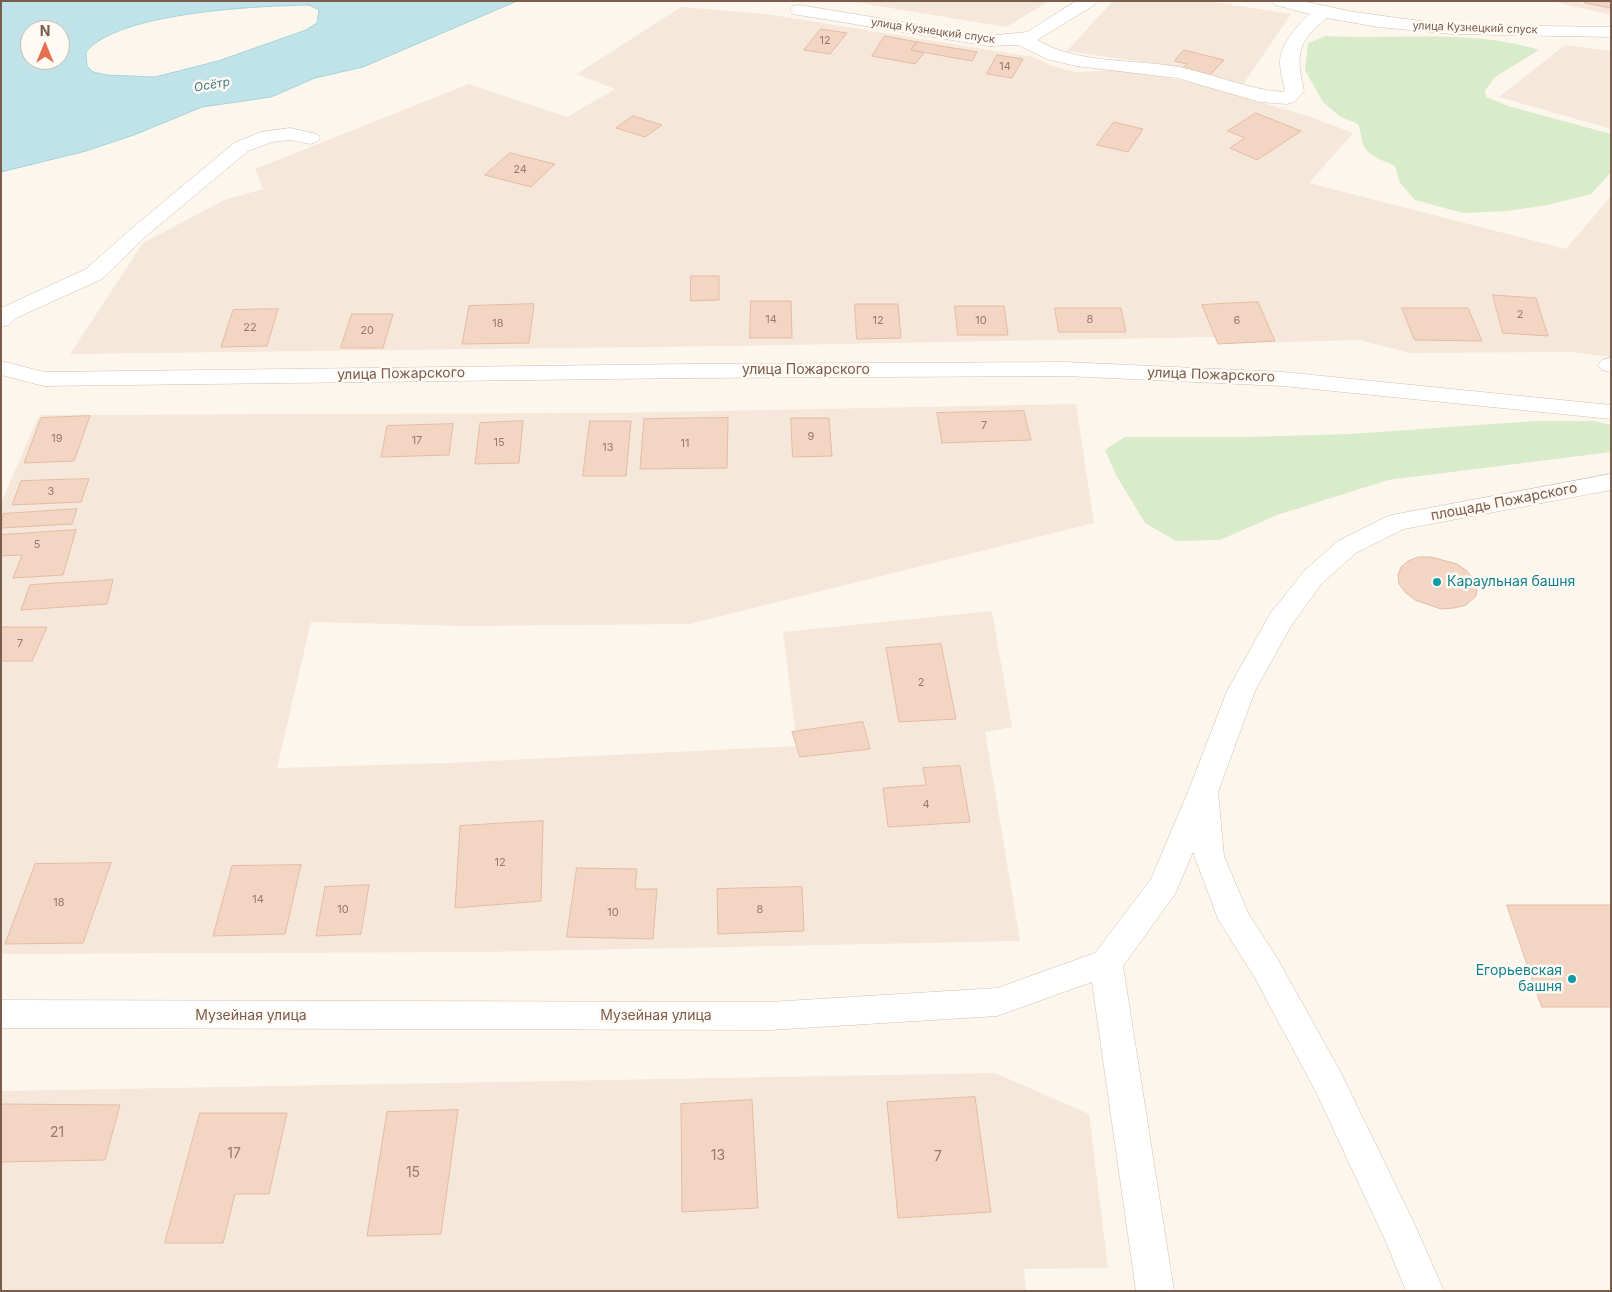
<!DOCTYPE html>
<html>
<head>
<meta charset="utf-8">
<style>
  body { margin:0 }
  #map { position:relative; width:1612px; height:1292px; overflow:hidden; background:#fdf6ec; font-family:Inter,sans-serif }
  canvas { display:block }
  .frame { position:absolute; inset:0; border:2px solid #7a5c4d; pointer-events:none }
  .north { position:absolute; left:20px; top:20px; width:50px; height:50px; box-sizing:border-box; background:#fffaf3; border:1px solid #cabbb1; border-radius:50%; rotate:0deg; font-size:14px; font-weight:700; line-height:20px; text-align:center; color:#7a5c4d }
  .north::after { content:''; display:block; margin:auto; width:18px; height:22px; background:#e76f51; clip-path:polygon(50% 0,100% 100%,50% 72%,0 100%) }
</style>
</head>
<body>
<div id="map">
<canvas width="1612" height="1292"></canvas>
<div class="frame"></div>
<div class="north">N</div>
</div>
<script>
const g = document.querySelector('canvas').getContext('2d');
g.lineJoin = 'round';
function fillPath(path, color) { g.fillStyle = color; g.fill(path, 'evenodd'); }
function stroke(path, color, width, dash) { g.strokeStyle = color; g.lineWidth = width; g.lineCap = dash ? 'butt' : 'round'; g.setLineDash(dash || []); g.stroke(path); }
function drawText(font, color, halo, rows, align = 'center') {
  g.font = font + ' Inter,sans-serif'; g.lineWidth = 5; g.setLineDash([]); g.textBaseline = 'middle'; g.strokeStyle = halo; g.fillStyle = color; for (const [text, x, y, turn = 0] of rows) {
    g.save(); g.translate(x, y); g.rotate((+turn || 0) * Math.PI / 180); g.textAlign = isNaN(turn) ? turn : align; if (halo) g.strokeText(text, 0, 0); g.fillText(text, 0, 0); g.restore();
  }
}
fillPath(new Path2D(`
  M 847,1 L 1050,1 L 1006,27 Z
  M 1208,1 L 1291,14 L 1242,86 L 1170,66 L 1067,51 L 1112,2 Z
  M 1551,1 L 1611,1 L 1611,15 Z
  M 681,7 L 766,14 L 1033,57 L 1052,66 L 1076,72 L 1114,70 L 1187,81 L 1308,116 L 1353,133 L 1309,183 L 1566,249 L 1611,196 L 1611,357 L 1572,352 L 1410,353 L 1360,340 L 1218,344 L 1215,337 L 731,346 L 70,354 L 143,243 L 224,200 L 263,189 L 255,169 L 469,84 L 567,117 L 615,89 L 577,74 Z
  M 1565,45 L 1611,51 L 1611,129 L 1499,97 Z
  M 1076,404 L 1094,523 L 689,624 L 464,626 L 311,622 L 277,768 L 448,763 L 797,746 L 783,632 L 992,611 L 1012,727 L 985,732 L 1020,941 L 485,952 L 1,954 L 1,503 L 39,415 L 607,413 Z
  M 995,1073 L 1089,1114 L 1108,1268 L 1024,1269 L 1026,1291 L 1,1291 L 1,1091 Z`), '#f5e8da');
fillPath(new Path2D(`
  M 1326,36 C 1396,40 1471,29 1539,50 L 1495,77 L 1485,91 L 1486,97 L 1508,106 L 1611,134 L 1611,172 L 1591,194 L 1548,205 L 1507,211 L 1463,213 L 1415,200 L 1400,183 L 1395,166 C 1385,161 1370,157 1364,147 C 1362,142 1361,131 1358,124 L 1339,116 L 1323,102 L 1305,70 L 1308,43 Z
  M 1536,421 L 1594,421 L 1611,425 L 1611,452 L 1388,480 L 1277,515 L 1220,540 L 1176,541 L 1145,523 L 1116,475 L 1105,450 L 1125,437 L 1249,437 L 1350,434 Z`), '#d8ecc9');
const water = new Path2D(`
  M 1,1 L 517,1 L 363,67 L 315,78 L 271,97 L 202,107 L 134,135 L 86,151 L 1,172 ZM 309,5 L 319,10 L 317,23 L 306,30 L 218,61 L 155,77 L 107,75 L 93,72 L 87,66 L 86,52 C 118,12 258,6 309,5 ZM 30,30 L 60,30 L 60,60 L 30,60 Z`);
fillPath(water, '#bfe3e8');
stroke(water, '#a5d3da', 1);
const building = new Path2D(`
  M 1585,1 L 1611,1 L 1611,8 L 1585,3 Z
  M 821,29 L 847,33 L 830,54 L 804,50 Z
  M 885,36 L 917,42 L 911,50 L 924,53 L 915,64 L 872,56 Z
  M 917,42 L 977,52 L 972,61 L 911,50 Z
  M 1184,50 L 1224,60 L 1210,75 L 1183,68 L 1187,64 L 1175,61 Z
  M 997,55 L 1023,59 L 1012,78 L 987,74 Z
  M 1256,113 L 1301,131 L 1257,160 L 1230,148 L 1245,138 L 1228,131 Z
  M 633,116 L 662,125 L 645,137 L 616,128 Z
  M 1114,122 L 1143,129 L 1128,152 L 1097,145 Z
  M 510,153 L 555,164 L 531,187 L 485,175 Z
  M 691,276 L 719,276 L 719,300 L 691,301 Z
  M 1493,295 L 1536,298 L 1548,336 L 1503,333 Z
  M 751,301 L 791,301 L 792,338 L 750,338 Z
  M 1258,302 L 1275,341 L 1218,344 L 1202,305 Z
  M 534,304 L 529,343 L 462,344 L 469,306 Z
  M 855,304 L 898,304 L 901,338 L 857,339 Z
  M 955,306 L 1004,306 L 1008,335 L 958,335 Z
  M 1055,308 L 1121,308 L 1126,332 L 1059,332 Z
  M 1402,308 L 1468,308 L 1482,341 L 1415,340 Z
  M 278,309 L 267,346 L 221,347 L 233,310 Z
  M 352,314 L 393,314 L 383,348 L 341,348 Z
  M 1024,411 L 1031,440 L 942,443 L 937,413 Z
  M 90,416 L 74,461 L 24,463 L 41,418 Z
  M 728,418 L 727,468 L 640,469 L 644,419 Z
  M 791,418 L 829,418 L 832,456 L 793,457 Z
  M 523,421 L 519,463 L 475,464 L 480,423 Z
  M 590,421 L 631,421 L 626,476 L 583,476 Z
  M 453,424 L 449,455 L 381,457 L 387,426 Z
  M 89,479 L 81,502 L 12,505 L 21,481 Z
  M 77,509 L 72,524 L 1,528 L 3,514 Z
  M 76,530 L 63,575 L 13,578 L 22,555 L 1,556 L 1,535 Z
  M 1419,557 L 1431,557 L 1457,564 L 1467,571 L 1474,580 L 1477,589 L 1476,596 L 1466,605 L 1454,608 L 1441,609 L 1415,600 L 1406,593 L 1399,584 L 1398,575 L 1401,567 L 1408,561 Z
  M 113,580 L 107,604 L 21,610 L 30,585 Z
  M 1,627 L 47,627 L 32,661 L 1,661 Z
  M 941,644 L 956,719 L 899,722 L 886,648 Z
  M 863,722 L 870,749 L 800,757 L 792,732 Z
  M 960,766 L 970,822 L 888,827 L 883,788 L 926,785 L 923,768 Z
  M 543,821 L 541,901 L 455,908 L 460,826 Z
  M 111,863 L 83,943 L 5,944 L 35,864 Z
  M 301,865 L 285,934 L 213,936 L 232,866 Z
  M 577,868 L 637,869 L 635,889 L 657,889 L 653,939 L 567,937 Z
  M 369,885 L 361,934 L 316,936 L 325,887 Z
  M 802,887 L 804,931 L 718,934 L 717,889 Z
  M 1507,905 L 1611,905 L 1611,1007 L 1542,1007 Z
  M 975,1097 L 991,1212 L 898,1218 L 887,1102 Z
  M 752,1100 L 758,1208 L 682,1212 L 681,1104 Z
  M 1,1104 L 120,1105 L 105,1160 L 1,1162 Z
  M 458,1110 L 441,1234 L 367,1236 L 387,1112 Z
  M 200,1113 L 287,1113 L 269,1194 L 235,1194 L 223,1243 L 165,1243 Z`);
fillPath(building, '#f3d5c3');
stroke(building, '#e6bba3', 1);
const minor = new Path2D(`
  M 1076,1 L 1097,1 L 1094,5 L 1037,40 C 1077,64 1133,59 1179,67 C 1214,74 1246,89 1283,92 L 1285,90 C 1283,81 1280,72 1280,63 C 1280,44 1297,26 1310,14 L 1275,5 L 1272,1 L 1302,1 L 1354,12 L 1428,22 L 1477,25 L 1611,27 L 1611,37 L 1452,34 L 1378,27 L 1327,18 C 1296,42 1296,55 1304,91 L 1294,102 L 1287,104 L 1260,102 L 1177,78 L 1076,66 L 1047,59 L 1018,45 L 988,46 L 799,15 L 793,14 L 790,10 L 793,6 L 799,5 L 988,36 L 1027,32 Z
  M 290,128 L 317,134 L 320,138 L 317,142 L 310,144 L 290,140 L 272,142 L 248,151 L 145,237 L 102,279 L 16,318 L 9,325 L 1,327 L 1,308 L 86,269 L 131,229 L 234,143 L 261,132 Z
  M 1611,358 L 1611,372 L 1602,370 L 1598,365 L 1602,360 Z
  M 1,361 L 44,372 L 691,364 L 1065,362 L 1283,372 L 1611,405 L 1611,419 L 1283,386 L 1065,376 L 691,378 L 44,386 L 1,375 Z
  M 1611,474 L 1611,490 L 1404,529 L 1356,553 L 1322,583 L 1291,626 L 1255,691 L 1218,792 L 1224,856 L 1248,913 L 1277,958 L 1340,1071 L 1414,1223 L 1444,1291 L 1406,1291 L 1386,1242 L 1316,1092 L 1255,978 L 1218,919 L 1193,852 L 1175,894 L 1123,966 L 1174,1291 L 1136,1291 L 1092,982 L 997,1016 L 770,1030 L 1,1028 L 1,1000 L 770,1002 L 997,988 L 1095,953 L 1151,879 L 1188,792 L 1227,691 L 1270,614 L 1304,571 L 1338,541 L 1388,516 L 1397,514 Z`);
stroke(minor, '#d1beb0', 1);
fillPath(minor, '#fff');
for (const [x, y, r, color] of [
  [1437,582,5,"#0f9aa8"],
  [1572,979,5,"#0f9aa8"]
]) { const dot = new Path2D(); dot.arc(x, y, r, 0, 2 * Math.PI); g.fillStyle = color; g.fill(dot); stroke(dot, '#fffaf3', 2); }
drawText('11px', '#7a5c4d', '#fffaf3', [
  ["улица Кузнецкий спуск",1475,28,2],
  ["улица Кузнецкий спуск",933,31,8]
]);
drawText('11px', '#987a6a', null, [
  ["12",825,41],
  ["14",1005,67],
  ["24",520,170],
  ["2",1520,315],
  ["14",771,320],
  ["8",1090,320],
  ["12",878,321],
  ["10",981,321],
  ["6",1237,321],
  ["18",498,324],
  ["22",250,328],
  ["20",367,331],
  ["7",984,426],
  ["9",811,437],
  ["19",57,439],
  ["17",417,441],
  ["15",499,443],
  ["11",685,444],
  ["13",608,448],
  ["3",51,492],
  ["5",37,545],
  ["7",20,644],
  ["2",921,683],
  ["4",926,805],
  ["12",500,863],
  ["14",258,900],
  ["18",59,903],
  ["10",343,910],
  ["8",760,910],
  ["10",613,913]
]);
drawText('italic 12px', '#437c86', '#fffaf3', [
  ["Осётр",212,85,-10]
]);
drawText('14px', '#7a5c4d', '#fffaf3', [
  ["улица Пожарского",806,370],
  ["улица Пожарского",401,374,-1],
  ["улица Пожарского",1211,375,2],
  ["площадь Пожарского",1504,502,-11],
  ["Музейная улица",251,1016],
  ["Музейная улица",656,1016]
]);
drawText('14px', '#0d838f', '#fffaf3', [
  ["Караульная башня",1447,582],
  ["Егорьевская",1562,971,"right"],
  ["башня",1562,987,"right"]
], 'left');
drawText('14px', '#987a6a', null, [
  ["21",57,1133],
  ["17",234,1154],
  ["13",718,1156],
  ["7",938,1157],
  ["15",413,1173]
]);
</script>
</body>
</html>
